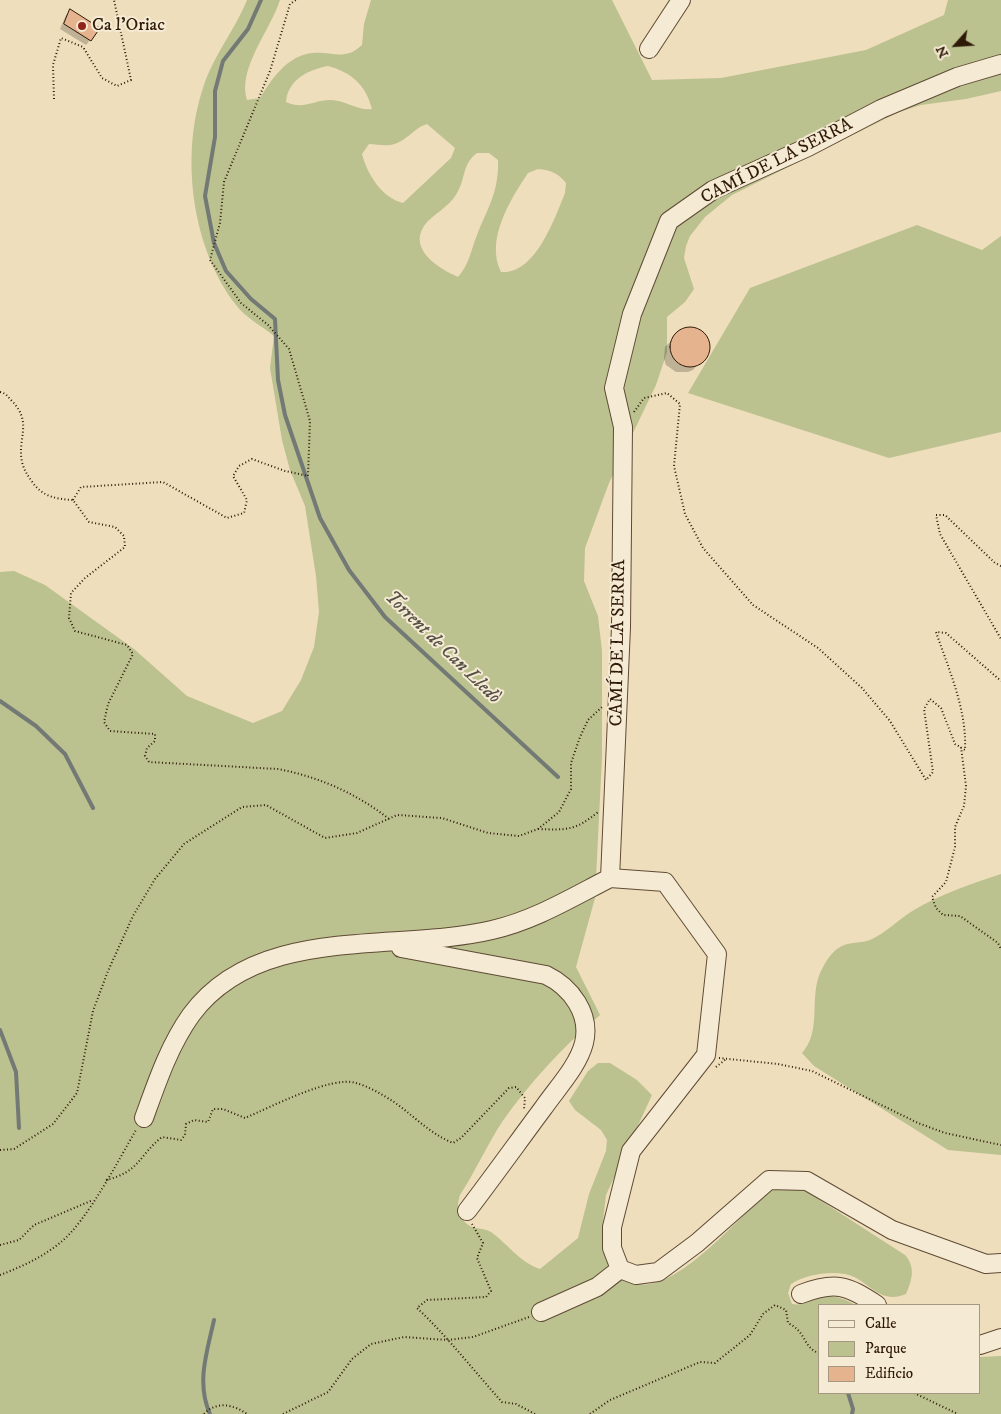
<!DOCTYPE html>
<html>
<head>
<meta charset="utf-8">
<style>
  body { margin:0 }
  #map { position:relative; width:1001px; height:1414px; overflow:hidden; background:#efdebc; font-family:"IM FELL DW Pica",serif }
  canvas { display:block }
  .legend { position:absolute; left:818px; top:1304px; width:162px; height:90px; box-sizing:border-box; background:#f5ead3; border:1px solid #a69782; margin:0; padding:6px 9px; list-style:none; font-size:15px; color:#2f1a08 }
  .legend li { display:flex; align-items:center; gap:10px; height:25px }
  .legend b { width:25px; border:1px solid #a69782 }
  .north { position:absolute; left:931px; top:20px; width:50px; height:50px; -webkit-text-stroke:4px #f5ead3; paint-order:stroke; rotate:244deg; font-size:14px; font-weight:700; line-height:20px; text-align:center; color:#2f1a08 }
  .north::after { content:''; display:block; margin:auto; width:18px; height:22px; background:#2f1a08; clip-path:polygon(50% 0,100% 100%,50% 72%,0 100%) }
</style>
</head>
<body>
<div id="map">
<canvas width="1001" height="1414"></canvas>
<ul class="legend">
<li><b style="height:6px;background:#f5ead3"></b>Calle</li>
<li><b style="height:14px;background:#bbc18f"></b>Parque</li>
<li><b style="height:14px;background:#e5b38e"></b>Edificio</li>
</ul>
<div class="north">N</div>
</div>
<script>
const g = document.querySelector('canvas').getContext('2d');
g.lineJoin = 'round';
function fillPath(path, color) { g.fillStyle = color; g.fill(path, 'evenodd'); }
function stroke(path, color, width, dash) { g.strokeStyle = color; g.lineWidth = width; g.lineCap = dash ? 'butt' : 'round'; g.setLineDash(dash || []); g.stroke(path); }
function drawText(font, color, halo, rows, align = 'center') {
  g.font = font + ' "IM FELL DW Pica",serif'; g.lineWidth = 4; g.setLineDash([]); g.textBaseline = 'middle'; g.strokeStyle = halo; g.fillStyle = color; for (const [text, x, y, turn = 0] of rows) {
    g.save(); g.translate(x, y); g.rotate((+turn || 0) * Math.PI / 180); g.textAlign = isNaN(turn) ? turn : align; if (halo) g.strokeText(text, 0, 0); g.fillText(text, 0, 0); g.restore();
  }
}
fillPath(new Path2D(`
  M 247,0 L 280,0 C 270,31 237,69 247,100 L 260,98 C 271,80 285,59 307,54 C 329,49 343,63 362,45 L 364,24 L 371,0 L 612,0 L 652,80 L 721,78 L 866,50 L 944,15 L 948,0 L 1001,0 L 1001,91 L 966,99 L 921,105 L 899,112 L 732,195 L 705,217 L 690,236 L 686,246 L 684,258 L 694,289 L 685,302 L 667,317 L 667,352 L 656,385 L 609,483 L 585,548 L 584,581 L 598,616 L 602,651 L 602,757 L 595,898 L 576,967 L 600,1015 C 563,1047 530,1082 502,1122 C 487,1145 475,1172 460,1195 C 458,1203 456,1210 461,1217 C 470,1232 481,1226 491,1232 C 509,1245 518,1261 540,1269 L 578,1238 L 589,1194 L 606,1151 L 607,1140 L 601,1130 L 575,1110 L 569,1101 L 588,1071 L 598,1063 L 610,1063 L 637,1080 L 652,1095 L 606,1195 L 602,1230 L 608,1262 C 615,1268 624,1278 632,1282 C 673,1300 743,1211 772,1189 C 778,1185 788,1185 795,1184 L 905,1255 C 916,1267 912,1281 906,1294 C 878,1306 868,1278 845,1274 C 827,1271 805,1275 791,1284 L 788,1293 L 792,1304 C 803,1306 807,1301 818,1297 C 828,1293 847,1299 855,1305 L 820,1305 L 820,1393 L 980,1393 L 980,1357 L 1001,1356 L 1001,1414 L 0,1414 L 0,572 L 14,571 L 45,585 L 134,649 L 187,696 L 253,723 L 282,711 L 301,680 L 314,647 L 319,612 L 316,576 L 305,506 L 290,470 L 282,440 L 270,368 L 274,336 C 263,327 245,317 236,305 C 192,248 180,157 203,88 C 213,56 235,30 247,0 ZM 328,66 C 351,72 366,85 372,109 C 356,111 345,99 329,100 C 311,101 303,110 286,102 C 288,80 307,70 328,66 ZM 427,124 L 455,148 L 451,158 L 403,203 C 382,198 367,174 362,154 L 369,144 C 376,144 383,146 389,145 C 405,144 413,128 427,124 ZM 477,153 L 489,153 L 498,160 C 499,192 488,207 477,235 C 471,250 469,265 458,277 C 440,269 408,250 424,226 C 432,214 449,208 457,193 C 466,178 462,164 477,153 ZM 538,169 C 551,170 558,173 566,183 L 565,193 C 554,220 535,275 501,272 C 485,240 510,200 528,173 Z
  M 917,225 L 982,250 L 1001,236 L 1001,432 L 889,458 L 688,393 L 750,288 Z
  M 1001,874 L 1001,1155 L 948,1150 L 814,1066 L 802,1053 C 822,1031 809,999 820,973 C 824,965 829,955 837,949 C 847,941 859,944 870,940 C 886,933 899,919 914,910 C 941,894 971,884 1001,874 Z`), '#bbc18f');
fillPath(new Path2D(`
  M 70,11 L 90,40 L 86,45 L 60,29 L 66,15 Z
  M 694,329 L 704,336 L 708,347 L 708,352 L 693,370 L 688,372 L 676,372 L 666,365 L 664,359 L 665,347 L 682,330 Z`), '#0003');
stroke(new Path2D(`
  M 261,0 L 248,29 L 223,61 L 215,91 L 215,137 L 205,196 L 214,243 L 226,271 L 251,299 L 275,319 L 278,380 L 285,415 L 320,518 L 349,570 L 385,617 L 558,777
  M 0,701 L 36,726 L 65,754 L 93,808
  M 0,1030 L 16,1072 L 19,1128
  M 848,1393 L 853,1409 L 852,1414
  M 210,1414 C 196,1383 207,1352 214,1320`), '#737975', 4);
const building = new Path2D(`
  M 70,9 L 100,28 L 91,41 L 64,24 Z
  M670 347a20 20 0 1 1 40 0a20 20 0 1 1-40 0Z`);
fillPath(building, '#e5b38e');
stroke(building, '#2f1a08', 1);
const minor = new Path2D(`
  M 649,49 L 681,0
  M 610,878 L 621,627 L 623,427 L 614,388 L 632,314 L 669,221 L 713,190 L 808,147 L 881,109 L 957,77 L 1001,64
  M 610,878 L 665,882 L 717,954 L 706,1055 L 631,1151 L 612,1227 L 612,1248 L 620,1269 L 636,1275 L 658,1272 L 697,1243 L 769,1180 L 807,1181 L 892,1230 L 986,1264 L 1001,1263
  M 401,948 L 546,975 C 571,987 591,1014 584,1043 C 578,1066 558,1087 544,1107 C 518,1142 493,1177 467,1211
  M 144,1118 C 157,1082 169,1046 191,1015 C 259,923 395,953 492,930 C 535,920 571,898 610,878
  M 801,1294 C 835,1281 847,1285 877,1305
  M 541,1312 L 597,1287 L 620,1269
  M 980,1345 L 1001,1338`);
stroke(minor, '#5f4b35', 20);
stroke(new Path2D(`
  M 54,99 L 53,65 L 61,38 L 83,47 L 102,78 L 117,86 L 131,80 L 114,0
  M 0,392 C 6,393 8,397 12,401 C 33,423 17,438 22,462 C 24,470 28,476 33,483 C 43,497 57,499 73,500 L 89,522 L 115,527 L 124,536 L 125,547 L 85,578 L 71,593 L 69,618 L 75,631 L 127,645 L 133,654 L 108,704 L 104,722 L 110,731 L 155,734 L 155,741 L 147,748 L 145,756 L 149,762 L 278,769 C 319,777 356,793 389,819
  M 634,412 L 644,398 L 667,393 L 680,404 L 674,466 L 685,514 L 703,548 L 753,605 L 818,648 L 862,688 L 890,721 L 926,780 L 933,772 L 924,709 L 930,699 L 941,708 L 955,744 L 965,750 C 967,710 949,670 936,632 L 946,633 L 1001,681
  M 73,500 L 81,487 L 163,482 L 227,518 L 244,513 L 247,500 L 233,476 L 239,466 L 252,459 L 285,471 L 308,476 L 310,421 L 289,349 L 268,325 L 241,303 L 210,260 L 220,223 L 224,182 L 270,71 L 290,4 L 296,0
  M 1001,566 L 995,563 L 945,515 L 936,515 L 940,534 L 1001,639
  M 961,747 L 966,786 L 964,806 L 955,827 L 955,847 L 946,882 L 932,897 L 936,908 L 943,915 L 960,916 L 998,943 L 1001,949
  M 538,829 C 566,830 575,831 598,812
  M 719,1058 L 778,1064 L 812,1071 L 918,1123 L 945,1133 L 1001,1145
  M 716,1067 L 726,1059
  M 0,1150 L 14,1149 L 53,1124 L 77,1093 L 93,1011 L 108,971 L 133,916 L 155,879 L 184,844 L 242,807 L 266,805 L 325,838 L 357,833 L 397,815 L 442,818 L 488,833 L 519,836 L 538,829 L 559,812 L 571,789 L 571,763 L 580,737 L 588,720 L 602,707
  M 106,1180 C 140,1172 139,1155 162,1137 L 181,1140 L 185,1135 L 186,1124 L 194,1120 L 208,1122 L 213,1109 L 223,1109 L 245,1118 C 269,1108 332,1075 356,1083 C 368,1086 383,1095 394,1102 C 414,1116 429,1133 453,1143 L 461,1138 L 509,1088 L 516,1087 L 525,1098 L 524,1109
  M 472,1224 L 483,1243 L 477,1258 L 491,1291 L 486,1297 L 427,1300 L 417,1308 C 448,1337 474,1371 502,1402 L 516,1404 L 535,1414
  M 0,1245 L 19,1240 L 34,1225 L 93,1200
  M 0,1275 C 21,1267 43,1257 61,1242 C 87,1221 118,1161 136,1130
  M 914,1393 L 958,1414
  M 204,1414 C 216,1401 233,1404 247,1414
  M 283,1414 L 328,1392 L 352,1359 L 371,1344 L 404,1337 L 447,1340 L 473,1337 L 529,1317
  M 590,1414 L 610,1400 L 700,1362 L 715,1363 L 750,1335 L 763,1314 L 775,1305 L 786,1310 L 788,1323 C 808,1333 801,1346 820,1354`), '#2f1a08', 2, [1, 2.5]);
stroke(minor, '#f5ead3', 18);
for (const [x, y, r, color] of [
  [82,26,5,"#8f2418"]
]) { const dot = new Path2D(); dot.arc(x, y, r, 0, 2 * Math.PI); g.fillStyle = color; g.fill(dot); stroke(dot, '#f5ead3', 2); }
drawText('18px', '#2f1a08', '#f5ead3', [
  ["Ca l'Oriac",92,26]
], 'left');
drawText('18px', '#2f1a08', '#f5ead3', [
  ["CAMÍ DE LA SERRA",777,162,-27],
  ["CAMÍ DE LA SERRA",619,643,-89]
]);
drawText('italic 19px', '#575247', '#f5ead3', [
  ["Torrent de Can Lledò",442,648,44]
]);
</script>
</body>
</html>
